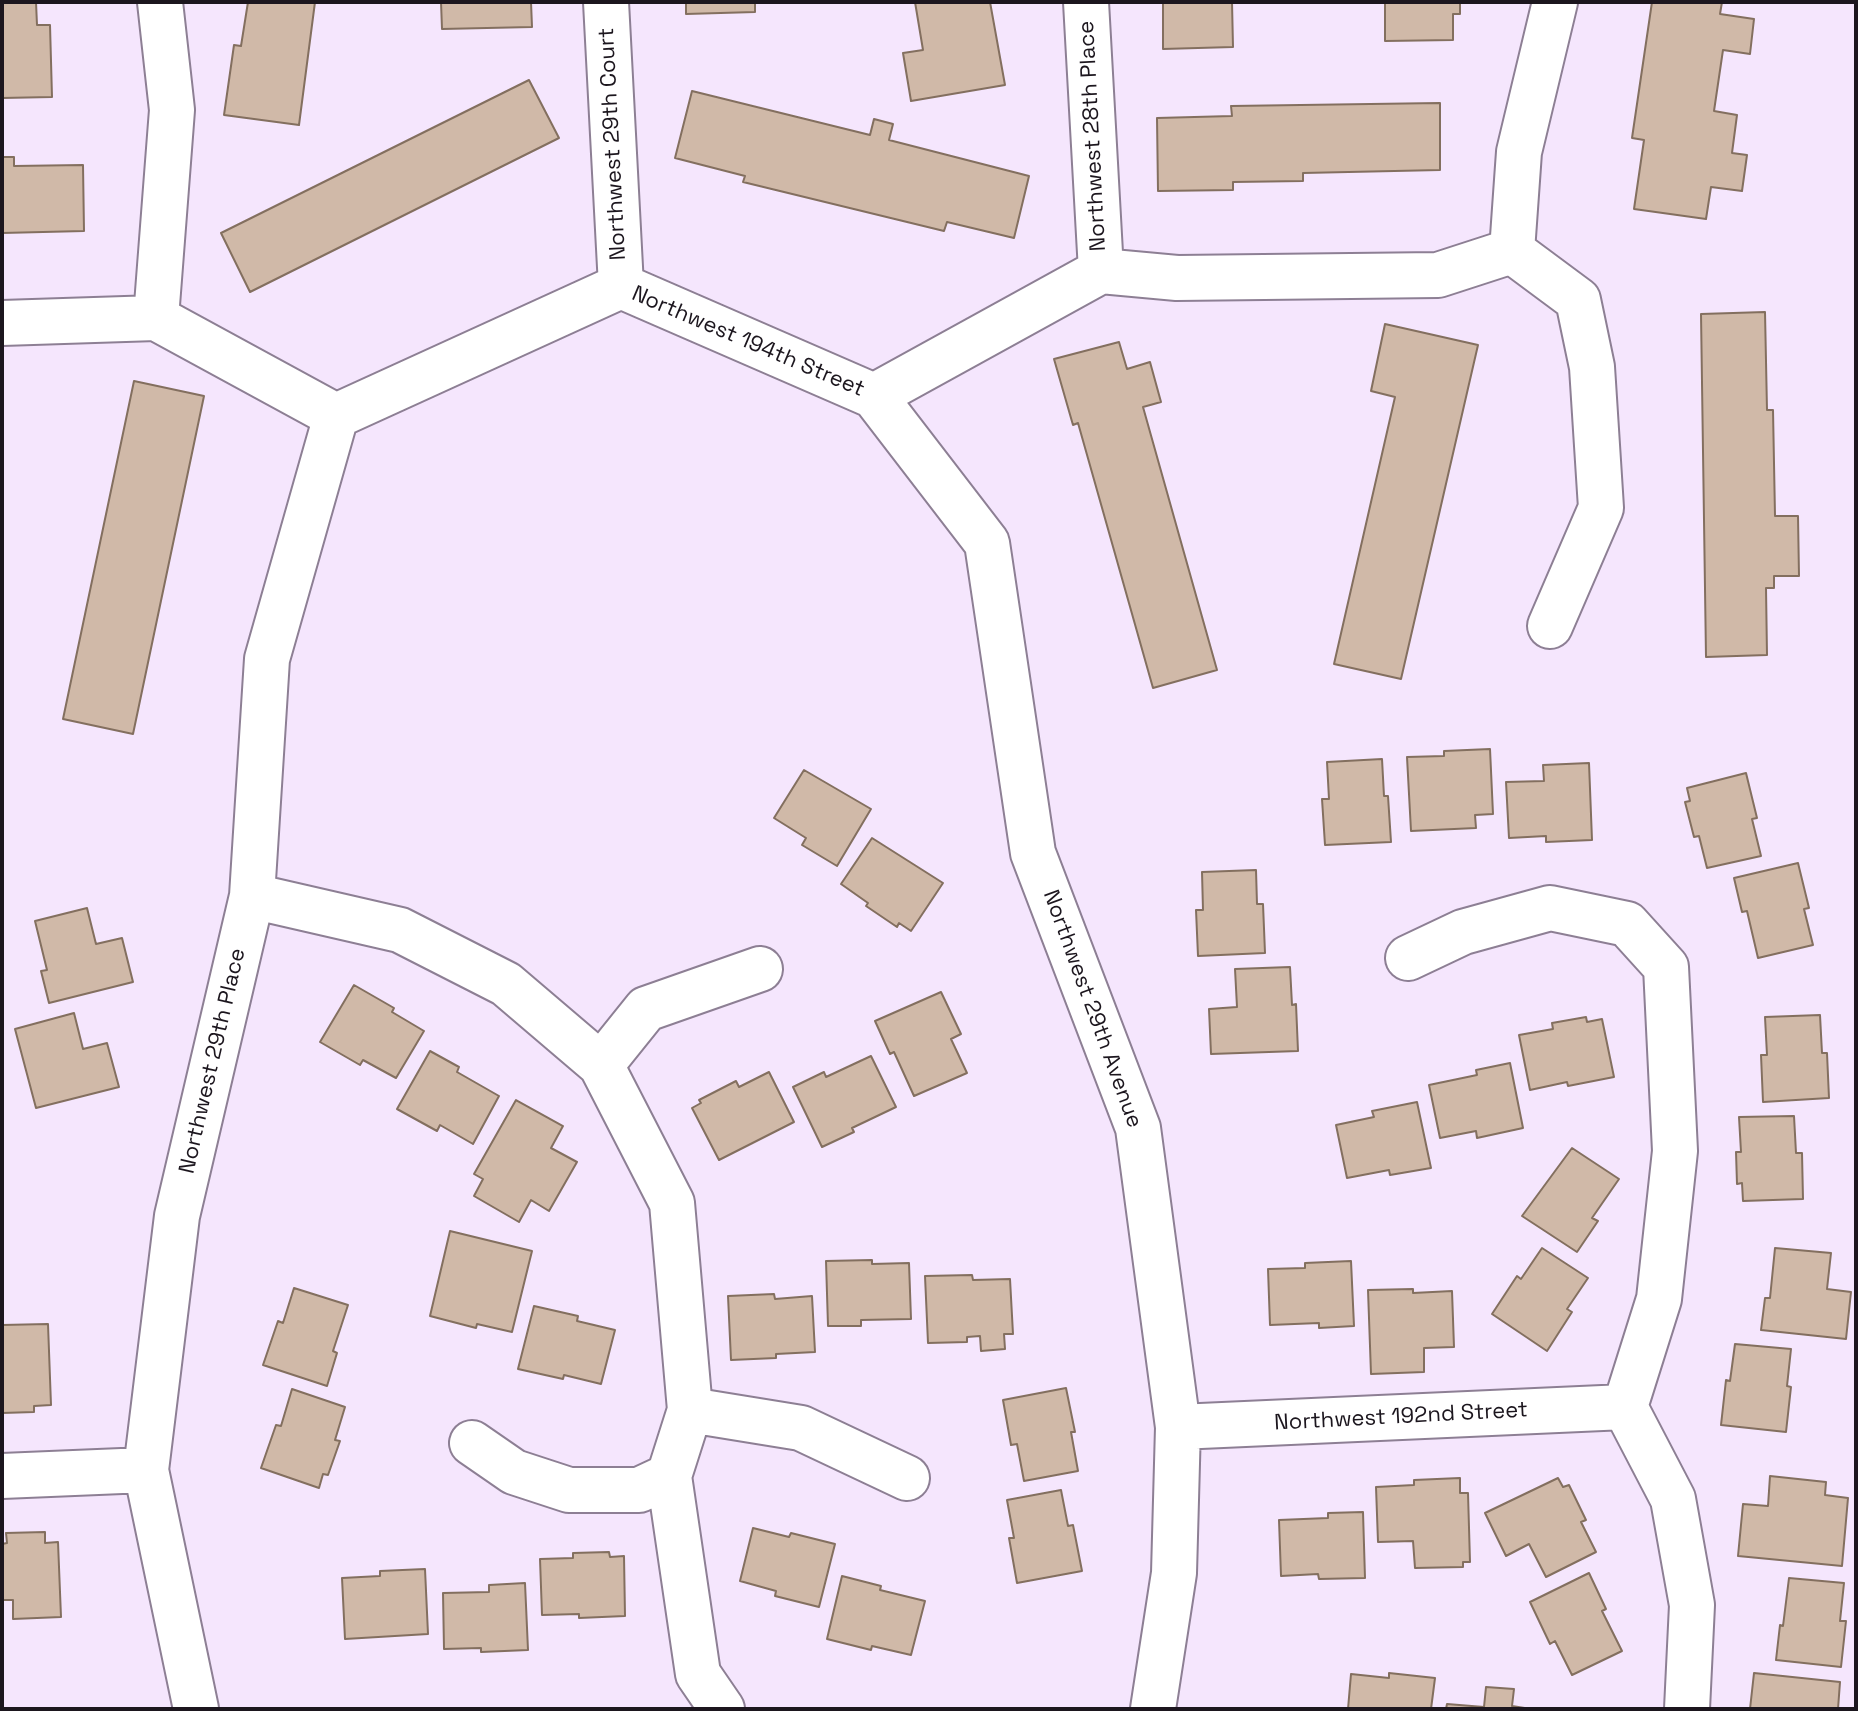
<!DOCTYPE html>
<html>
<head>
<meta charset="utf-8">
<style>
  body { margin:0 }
  #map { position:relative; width:1858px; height:1711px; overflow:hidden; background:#f5e6fd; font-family:"Space Grotesk",sans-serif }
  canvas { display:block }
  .frame { position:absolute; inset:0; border:4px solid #1c161e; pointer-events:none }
</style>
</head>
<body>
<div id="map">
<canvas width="1858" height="1711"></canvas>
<div class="frame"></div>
</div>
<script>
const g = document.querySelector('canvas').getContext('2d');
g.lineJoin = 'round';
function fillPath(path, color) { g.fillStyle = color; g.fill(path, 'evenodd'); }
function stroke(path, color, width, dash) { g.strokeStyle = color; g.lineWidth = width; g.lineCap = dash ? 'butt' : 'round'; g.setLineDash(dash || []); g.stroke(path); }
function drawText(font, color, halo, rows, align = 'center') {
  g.font = font + ' "Space Grotesk",sans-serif'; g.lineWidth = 8; g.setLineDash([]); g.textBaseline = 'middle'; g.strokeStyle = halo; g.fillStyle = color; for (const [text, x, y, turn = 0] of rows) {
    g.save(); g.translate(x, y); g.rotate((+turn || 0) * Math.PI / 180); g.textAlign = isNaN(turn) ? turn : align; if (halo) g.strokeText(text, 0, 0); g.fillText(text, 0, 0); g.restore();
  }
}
const building = new Path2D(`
  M 2,2 L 36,2 L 37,25 L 50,25 L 52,97 L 2,98 Z
  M 248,2 L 315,2 L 299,125 L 224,115 L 234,45 L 241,46 Z
  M 441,2 L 531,2 L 532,27 L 442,29 Z
  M 686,2 L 755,2 L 755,12 L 686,14 Z
  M 915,2 L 990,2 L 1005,85 L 911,101 L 903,53 L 923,50 Z
  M 1163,2 L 1232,2 L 1233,47 L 1163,49 Z
  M 1385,2 L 1460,2 L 1460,14 L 1453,14 L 1453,40 L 1385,41 Z
  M 1652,2 L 1722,2 L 1720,14 L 1754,19 L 1750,54 L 1723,50 L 1714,111 L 1737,115 L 1732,153 L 1747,155 L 1742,191 L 1711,187 L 1706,219 L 1634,209 L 1644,140 L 1632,138 Z
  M 529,80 L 559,138 L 250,292 L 221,233 Z
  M 692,91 L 870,135 L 874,119 L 893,124 L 889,140 L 1029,176 L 1014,238 L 947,222 L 944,231 L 743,182 L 745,176 L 675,158 Z
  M 1440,103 L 1440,170 L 1303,173 L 1303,181 L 1233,182 L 1233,190 L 1158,191 L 1157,118 L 1232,116 L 1231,106 Z
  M 2,157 L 14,157 L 14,166 L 83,165 L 84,231 L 2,233 Z
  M 1765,312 L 1767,410 L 1773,410 L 1775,516 L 1798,516 L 1799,576 L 1774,576 L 1774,588 L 1766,588 L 1767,655 L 1706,657 L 1701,314 Z
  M 1385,324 L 1478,345 L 1401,679 L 1334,664 L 1395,397 L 1371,391 Z
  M 1119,342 L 1127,369 L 1150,362 L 1161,402 L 1143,407 L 1217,670 L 1153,688 L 1078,423 L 1073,425 L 1054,359 Z
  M 134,381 L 204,396 L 133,734 L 63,719 Z
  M 1490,749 L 1493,814 L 1475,815 L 1476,828 L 1411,831 L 1407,757 L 1444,756 L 1444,751 Z
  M 1382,759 L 1384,796 L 1388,796 L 1391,842 L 1325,845 L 1322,799 L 1329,799 L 1327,762 Z
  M 1589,763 L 1592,840 L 1546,842 L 1546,836 L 1509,838 L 1506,782 L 1544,781 L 1543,765 Z
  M 804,770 L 871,809 L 837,866 L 802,845 L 806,838 L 774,818 Z
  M 1746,773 L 1757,818 L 1752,819 L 1761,856 L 1707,868 L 1699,836 L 1694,837 L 1685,802 L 1690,801 L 1687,788 Z
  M 872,838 L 943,883 L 911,931 L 899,923 L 897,927 L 866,906 L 868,903 L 841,884 Z
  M 1798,863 L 1809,908 L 1804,909 L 1813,945 L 1758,958 L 1747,911 L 1742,912 L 1734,878 Z
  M 1256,870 L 1257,904 L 1263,904 L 1265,953 L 1198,956 L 1196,910 L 1203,910 L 1202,872 Z
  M 87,908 L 96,944 L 122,938 L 133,982 L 49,1003 L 41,971 L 47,970 L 35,921 Z
  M 1290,967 L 1292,1005 L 1296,1004 L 1298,1051 L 1211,1054 L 1209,1009 L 1237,1007 L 1235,969 Z
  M 354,985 L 394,1008 L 392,1012 L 424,1031 L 396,1078 L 363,1060 L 360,1065 L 320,1042 Z
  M 941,992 L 961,1034 L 951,1039 L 967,1073 L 914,1096 L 894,1052 L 890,1054 L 875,1021 Z
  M 74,1013 L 83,1049 L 107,1043 L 119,1087 L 36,1108 L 15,1029 Z
  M 1820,1015 L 1822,1053 L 1827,1053 L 1829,1098 L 1763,1102 L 1761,1055 L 1767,1055 L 1765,1017 Z
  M 1586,1017 L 1587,1022 L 1602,1019 L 1614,1077 L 1568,1086 L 1567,1082 L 1530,1090 L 1519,1035 L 1553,1029 L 1552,1023 Z
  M 430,1051 L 459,1067 L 457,1072 L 499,1096 L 473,1144 L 440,1125 L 437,1131 L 397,1109 Z
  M 871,1056 L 896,1107 L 852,1128 L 854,1132 L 822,1147 L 793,1087 L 824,1072 L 826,1077 Z
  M 1510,1063 L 1523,1128 L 1477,1138 L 1476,1131 L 1440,1138 L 1429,1085 L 1477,1075 L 1476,1070 Z
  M 769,1072 L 794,1122 L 719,1160 L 692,1108 L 701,1103 L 699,1100 L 736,1081 L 739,1087 Z
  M 516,1100 L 563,1126 L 551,1148 L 577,1162 L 549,1211 L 531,1200 L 519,1222 L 474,1196 L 483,1179 L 474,1174 Z
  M 1417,1102 L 1431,1168 L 1390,1175 L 1389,1170 L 1347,1178 L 1336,1125 L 1374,1117 L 1372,1111 Z
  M 1794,1116 L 1796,1153 L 1802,1153 L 1803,1199 L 1743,1201 L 1742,1183 L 1737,1184 L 1736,1152 L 1741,1152 L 1739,1117 Z
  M 1572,1148 L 1619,1179 L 1592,1218 L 1598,1221 L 1577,1252 L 1522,1216 Z
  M 450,1231 L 532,1251 L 512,1332 L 477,1324 L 476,1328 L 430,1316 Z
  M 1542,1248 L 1588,1278 L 1567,1309 L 1572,1312 L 1547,1351 L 1492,1314 L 1517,1276 L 1521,1279 Z
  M 1775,1248 L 1831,1253 L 1827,1289 L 1851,1292 L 1846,1339 L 1761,1330 L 1765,1298 L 1770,1298 Z
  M 872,1260 L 872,1264 L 909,1263 L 911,1319 L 861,1320 L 861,1326 L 828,1326 L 826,1261 Z
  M 1351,1261 L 1354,1326 L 1319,1328 L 1319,1323 L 1270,1325 L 1268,1269 L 1305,1268 L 1305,1263 Z
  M 972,1275 L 973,1280 L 1010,1279 L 1013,1334 L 1004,1334 L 1005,1349 L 981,1351 L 980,1336 L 967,1337 L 967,1342 L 928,1343 L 925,1276 Z
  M 294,1288 L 348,1305 L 333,1351 L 337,1353 L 327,1386 L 263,1365 L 278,1321 L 283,1323 Z
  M 1413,1289 L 1413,1293 L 1452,1291 L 1454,1347 L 1424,1348 L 1424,1372 L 1371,1374 L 1368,1290 Z
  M 774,1294 L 775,1299 L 812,1296 L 815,1352 L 776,1354 L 776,1358 L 731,1360 L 728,1296 Z
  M 534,1306 L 578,1316 L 577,1321 L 615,1330 L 601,1384 L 564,1375 L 563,1379 L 518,1369 Z
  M 48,1324 L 51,1405 L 34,1406 L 34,1412 L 2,1413 L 2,1325 Z
  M 1735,1344 L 1791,1349 L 1787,1386 L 1791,1387 L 1786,1432 L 1721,1425 L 1726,1380 L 1730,1381 Z
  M 1066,1388 L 1075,1432 L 1071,1432 L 1078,1471 L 1024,1481 L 1017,1444 L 1011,1445 L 1003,1400 Z
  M 292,1389 L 345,1407 L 335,1440 L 340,1441 L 328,1475 L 323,1474 L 319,1488 L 261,1468 L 276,1425 L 281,1426 Z
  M 1770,1476 L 1826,1482 L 1825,1495 L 1848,1498 L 1842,1566 L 1738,1556 L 1743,1504 L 1768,1506 Z
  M 1460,1478 L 1460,1493 L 1468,1493 L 1470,1562 L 1463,1562 L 1463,1567 L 1415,1568 L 1413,1541 L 1378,1542 L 1376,1487 L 1414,1485 L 1414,1480 Z
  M 1558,1478 L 1563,1487 L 1569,1485 L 1586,1520 L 1581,1522 L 1596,1552 L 1546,1577 L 1529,1544 L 1506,1556 L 1485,1513 Z
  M 1061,1490 L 1068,1526 L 1073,1525 L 1082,1571 L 1017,1583 L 1009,1538 L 1014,1538 L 1007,1500 Z
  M 1363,1512 L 1365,1578 L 1319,1579 L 1318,1574 L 1281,1576 L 1279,1520 L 1328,1518 L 1328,1513 Z
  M 753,1528 L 789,1537 L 791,1533 L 835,1544 L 819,1607 L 775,1596 L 776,1591 L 740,1581 Z
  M 45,1532 L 45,1543 L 58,1542 L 61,1617 L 13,1619 L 13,1600 L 2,1600 L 2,1544 L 7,1543 L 6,1533 Z
  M 609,1552 L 610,1557 L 624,1556 L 625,1616 L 579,1618 L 579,1614 L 542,1615 L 540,1559 L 573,1558 L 573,1553 Z
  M 425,1569 L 428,1634 L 345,1639 L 342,1578 L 380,1576 L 380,1571 Z
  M 1589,1573 L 1606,1609 L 1602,1611 L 1622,1651 L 1572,1675 L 1555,1641 L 1550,1644 L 1530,1602 Z
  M 842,1576 L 881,1586 L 880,1590 L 925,1601 L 911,1655 L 872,1646 L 871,1650 L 827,1639 Z
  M 1789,1578 L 1844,1583 L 1840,1621 L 1846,1621 L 1841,1667 L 1776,1660 L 1780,1625 L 1783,1626 Z
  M 525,1583 L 528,1650 L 481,1652 L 481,1648 L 444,1649 L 443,1593 L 489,1592 L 489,1585 Z
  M 1389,1673 L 1435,1678 L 1431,1709 L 1348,1709 L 1351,1674 L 1389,1678 Z
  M 1754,1673 L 1840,1682 L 1838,1709 L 1750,1709 Z
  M 1486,1687 L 1514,1689 L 1512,1706 L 1531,1709 L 1446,1709 L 1447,1704 L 1484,1707 Z`);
fillPath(building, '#d0b9a8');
stroke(building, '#836f5f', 2);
const street = new Path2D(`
  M 606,2 L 621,286
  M 1086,2 L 1101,271
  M 1512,251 L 1578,300 L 1592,367 L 1601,508 L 1550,626
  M 1512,251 L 1519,152 L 1555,2
  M 156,318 L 172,110 L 160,2
  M 2,323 L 156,318 L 336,416 L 621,286 L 874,396 L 1101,271 L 1177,278 L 1438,275 L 1512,251
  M 874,396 L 987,543 L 1033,853 L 1138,1128 L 1178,1427 L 1174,1573 L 1153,1709
  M 252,896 L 400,930 L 506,984 L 601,1065 L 672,1203 L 690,1410 L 669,1476 L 698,1674 L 722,1709
  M 1408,958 L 1463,932 L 1550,908 L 1627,924 L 1666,967 L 1675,1151 L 1659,1299 L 1625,1407 L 1673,1499 L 1692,1605 L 1687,1709
  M 601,1065 L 646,1009 L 760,969
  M 690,1410 L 801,1428 L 907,1478
  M 1178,1427 L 1625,1407
  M 472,1443 L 514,1472 L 569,1490 L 639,1490 L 669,1476
  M 2,1476 L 146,1470
  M 196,1709 L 146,1470 L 177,1216 L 252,896 L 267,659 L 336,416`);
stroke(street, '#8d7f94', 48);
stroke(street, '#fff', 44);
drawText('22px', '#1c161e', '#fff', [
  ["Northwest 28th Place",1093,136,-93],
  ["Northwest 29th Court",613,144,-93],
  ["Northwest 194th Street",748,342,23],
  ["Northwest 29th Avenue",1092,1009,70],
  ["Northwest 29th Place",213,1061,-77],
  ["Northwest 192nd Street",1401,1417,-3]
]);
</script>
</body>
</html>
